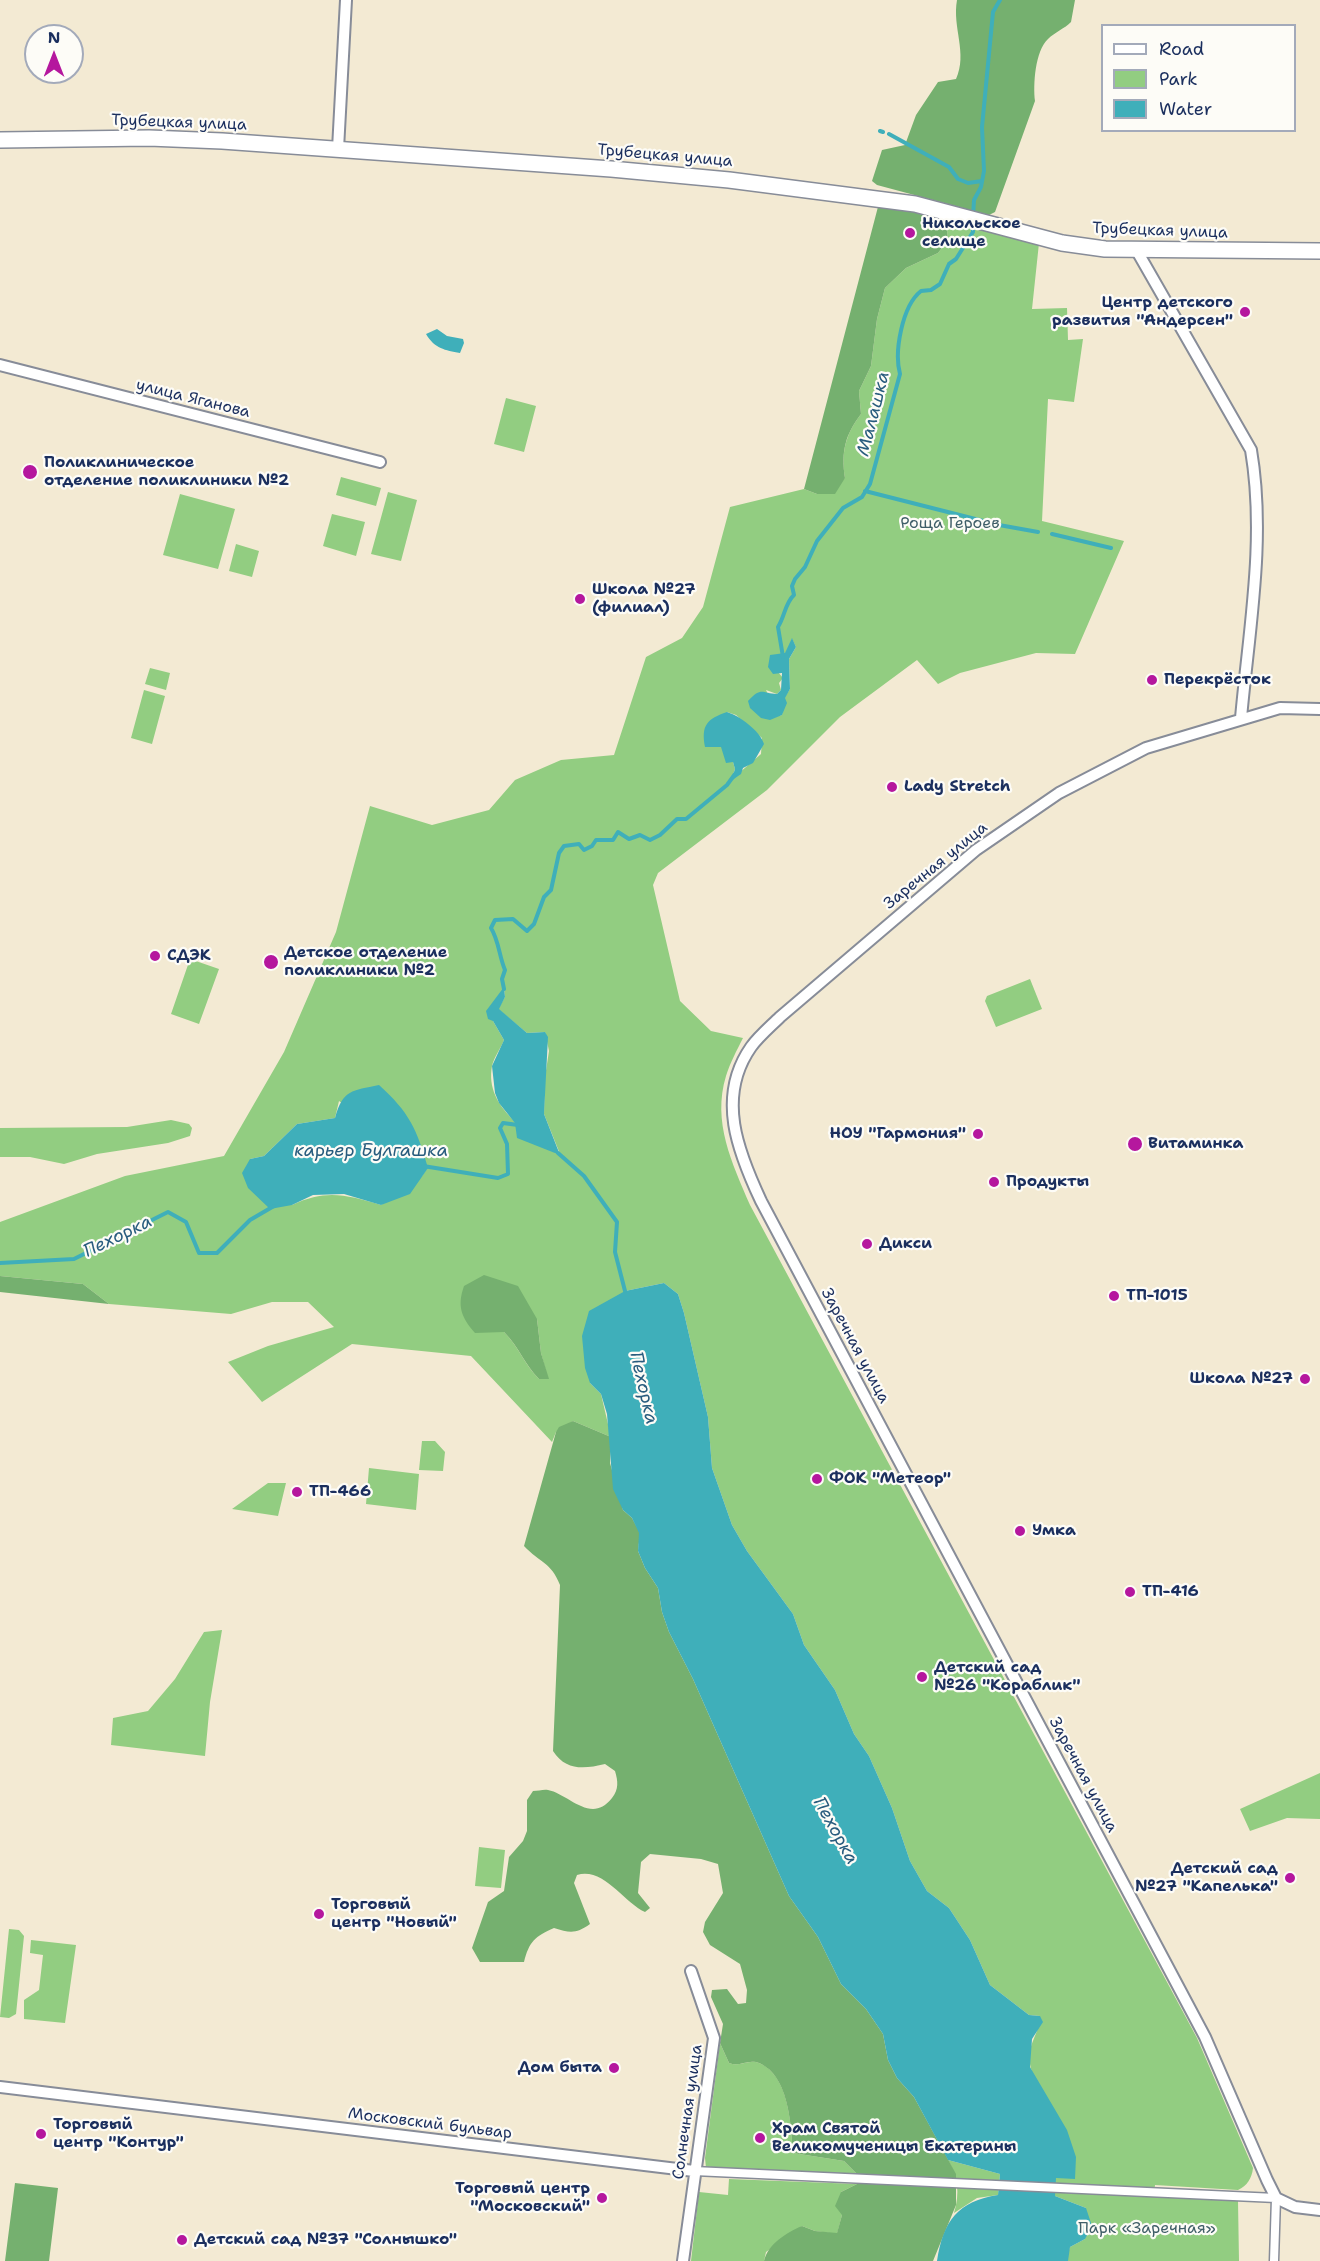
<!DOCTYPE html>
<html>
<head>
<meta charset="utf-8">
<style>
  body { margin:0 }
  #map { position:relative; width:1320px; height:2261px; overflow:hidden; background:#f3ead3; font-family:"Shantell Sans",sans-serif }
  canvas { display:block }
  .legend { position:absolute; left:1101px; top:24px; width:195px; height:108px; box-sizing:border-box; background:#fdfcf7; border:2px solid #a3aaba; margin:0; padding:8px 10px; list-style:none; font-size:18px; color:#1b2f5e }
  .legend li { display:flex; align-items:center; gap:12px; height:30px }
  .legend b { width:30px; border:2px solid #a3aaba }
  .north { position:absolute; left:24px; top:24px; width:60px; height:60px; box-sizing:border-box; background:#fdfcf7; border:2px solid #a3aaba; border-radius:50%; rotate:0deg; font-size:16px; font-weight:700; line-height:24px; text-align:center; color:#1b2f5e }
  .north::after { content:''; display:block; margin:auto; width:21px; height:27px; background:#b5179e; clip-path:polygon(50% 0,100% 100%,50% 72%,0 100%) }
</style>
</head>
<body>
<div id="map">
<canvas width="1320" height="2261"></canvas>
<ul class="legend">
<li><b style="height:8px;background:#fff"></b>Road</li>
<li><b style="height:16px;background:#92cd81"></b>Park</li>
<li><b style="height:16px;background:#3fafba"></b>Water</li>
</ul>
<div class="north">N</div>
</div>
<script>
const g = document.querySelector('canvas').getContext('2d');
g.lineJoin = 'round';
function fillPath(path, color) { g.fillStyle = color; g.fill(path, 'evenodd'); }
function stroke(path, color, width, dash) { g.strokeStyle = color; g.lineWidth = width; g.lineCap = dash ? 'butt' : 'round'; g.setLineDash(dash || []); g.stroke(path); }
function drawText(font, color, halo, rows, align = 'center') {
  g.font = font + ' "Shantell Sans",sans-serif'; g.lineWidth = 4.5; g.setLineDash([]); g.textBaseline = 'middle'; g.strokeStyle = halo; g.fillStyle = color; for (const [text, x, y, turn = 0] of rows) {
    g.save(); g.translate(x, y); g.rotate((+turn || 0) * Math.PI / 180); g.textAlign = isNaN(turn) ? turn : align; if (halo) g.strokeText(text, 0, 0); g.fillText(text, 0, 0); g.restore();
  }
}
fillPath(new Path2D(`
  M 951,219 L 1039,243 L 1032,309 L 1067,308 L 1068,340 L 1083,339 L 1074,402 L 1048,399 L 1042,521 L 1124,541 L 1075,654 L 1036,653 L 960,673 L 938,684 L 917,660 L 840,717 L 767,790 L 658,873 L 653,885 L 680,1001 L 711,1031 L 743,1038 C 737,1050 730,1063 726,1076 C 712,1122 732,1163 750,1205 L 1197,2038 L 1253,2168 C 1252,2178 1247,2186 1238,2190 L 1155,2185 L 1154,2196 L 1238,2201 L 1239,2261 L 1068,2261 L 1067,2256 L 1070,2247 L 1085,2239 L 1086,2208 L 1055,2196 C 1056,2162 1047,2124 1040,2090 C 1038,2081 1031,2074 1030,2064 C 1027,2043 1039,2036 1040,2016 L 1029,2015 L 990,1985 L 970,1940 L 949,1908 L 927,1891 L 910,1861 L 892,1808 L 869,1756 L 854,1734 L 835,1690 L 804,1645 L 793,1614 L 747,1551 L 732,1525 L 712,1468 L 708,1417 L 684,1313 L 678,1294 L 664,1283 L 625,1291 L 590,1383 L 601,1394 L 611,1437 L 573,1421 L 556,1432 L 552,1442 L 471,1356 L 352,1344 L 262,1402 L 228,1362 L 268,1346 L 334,1327 L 308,1302 L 272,1302 L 231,1314 L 109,1304 L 83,1284 L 0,1276 L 0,1222 L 125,1176 L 224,1156 L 284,1052 L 336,932 L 370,806 L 432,825 L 489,810 L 515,780 L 561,760 L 614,755 L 646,657 L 682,638 L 703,607 L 730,507 L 804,489 L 817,494 L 845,478 C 841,453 845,435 861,414 L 859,391 L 871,366 L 877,319 L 885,288 L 906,268 L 938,253 L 948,240 L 947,229 ZM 792,639 L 796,647 L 789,659 L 790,689 L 784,698 L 782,715 L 778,716 L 766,690 L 777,694 L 781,690 L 779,683 L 783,678 L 778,672 ZM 727,712 L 736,715 L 762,738 L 761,754 L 731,780 L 735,769 L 733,762 C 715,749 723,731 727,712 ZM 504,988 L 505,997 L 498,1009 L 527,1033 L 545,1032 L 549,1051 L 545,1077 L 544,1114 L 560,1154 C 531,1134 484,1109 492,1066 C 494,1057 501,1048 504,1040 L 493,1021 ZM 339,1101 L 428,1167 L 422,1176 L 381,1205 C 346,1195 327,1189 292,1205 L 250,1159 L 264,1156 L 297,1124 L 335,1118 ZM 537,1319 L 541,1353 L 548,1379 L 539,1379 C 524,1364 519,1347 504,1332 Z
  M 506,398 L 536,406 L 524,452 L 494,444 Z
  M 341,477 L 381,488 L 376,506 L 336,495 Z
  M 388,492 L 417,500 L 401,561 L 371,554 Z
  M 180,494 L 235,509 L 218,569 L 163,555 Z
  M 332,514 L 365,522 L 356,556 L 323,546 Z
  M 236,544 L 259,551 L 252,577 L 229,571 Z
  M 150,668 L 170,673 L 166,690 L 145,684 Z
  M 144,690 L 165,696 L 152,744 L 131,738 Z
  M 190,959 L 219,969 L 199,1024 L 171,1014 Z
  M 1030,979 L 1042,1009 L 996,1027 L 985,1001 L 987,996 Z
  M 171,1120 L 189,1124 L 192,1128 L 190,1136 L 168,1143 L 97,1154 L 64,1164 L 30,1157 L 0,1157 L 0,1128 L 127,1127 Z
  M 422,1441 L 435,1441 L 445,1452 L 443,1471 L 419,1470 Z
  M 369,1468 L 419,1474 L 416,1510 L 366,1504 Z
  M 268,1483 L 286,1483 L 278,1516 L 232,1509 Z
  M 222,1630 L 210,1702 L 205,1756 L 111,1745 L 113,1718 L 148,1711 L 175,1679 L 204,1632 Z
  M 1320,1773 L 1320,1819 L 1287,1818 L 1250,1831 L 1240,1809 Z
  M 479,1847 L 505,1850 L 501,1888 L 475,1886 Z
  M 9,1929 L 19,1930 L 24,1936 L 16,2014 L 9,2018 L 0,2017 Z
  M 31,1940 L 76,1945 L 65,2023 L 24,2019 L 24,2000 L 39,1990 L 43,1955 L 30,1953 Z
  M 720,2043 L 729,2063 C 739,2067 747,2060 756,2062 C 789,2072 791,2124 793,2153 L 844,2161 L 857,2174 L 706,2168 L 705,2158 Z
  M 948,2160 L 1000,2174 L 998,2195 L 977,2198 L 954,2213 C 960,2193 958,2177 948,2160 Z
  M 729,2179 L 857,2184 L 841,2192 L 842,2215 L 837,2234 L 815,2231 L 802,2226 L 766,2252 L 764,2261 L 691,2261 L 699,2192 L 728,2195 Z`), '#92cd81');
fillPath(new Path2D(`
  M 957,0 L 1075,0 L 1071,22 C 1064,29 1055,32 1048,39 C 1035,51 1033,85 1035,101 L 995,212 L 989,215 L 877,185 L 872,181 L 882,150 L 905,145 L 916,115 L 938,82 L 956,79 C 968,53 952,28 957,0 Z
  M 879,203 L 951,219 L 947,229 L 948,240 L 938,253 L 906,268 L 885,288 L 877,319 L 871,366 L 859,391 L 861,414 C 845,435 841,452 845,478 L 835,494 L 817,494 L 804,489 Z
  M 484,1275 L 518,1286 L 537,1319 L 541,1353 L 549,1379 L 539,1379 C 524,1364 520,1348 504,1332 L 475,1333 C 461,1317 457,1306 464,1286 Z
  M 0,1276 L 83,1284 L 109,1304 L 0,1292 Z
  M 573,1421 L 611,1437 L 610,1463 L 623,1510 L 632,1518 L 640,1533 L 638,1551 L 645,1568 L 658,1588 L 662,1612 L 669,1632 L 693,1679 L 789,1896 L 818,1937 L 841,1984 L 866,2009 L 883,2034 L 888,2060 L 897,2078 L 914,2097 L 956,2174 L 956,2205 L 933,2261 L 764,2261 C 768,2244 786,2233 802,2226 L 815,2231 L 837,2233 L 842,2215 L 835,2206 L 841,2192 L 857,2184 L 857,2174 L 844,2161 L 793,2153 C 791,2125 789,2072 756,2062 C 746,2060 739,2067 729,2063 L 720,2043 L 723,2024 L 711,1997 L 712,1990 L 727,1989 L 738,2004 L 746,2003 L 747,1990 L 740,1964 L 710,1945 L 703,1932 L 705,1922 L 723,1893 L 718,1864 L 701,1859 L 650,1854 L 641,1862 L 638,1893 L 650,1908 L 645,1912 C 624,1903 604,1867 577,1875 L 574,1883 L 590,1924 C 576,1934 570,1933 554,1928 C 535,1936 529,1942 524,1962 L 480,1962 L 472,1948 L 488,1902 L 504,1891 L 509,1857 L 523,1841 L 527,1831 L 527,1800 L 533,1791 C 538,1791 544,1789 548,1790 C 569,1794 591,1825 612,1798 C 619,1789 618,1781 615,1771 L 605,1764 C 584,1769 566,1771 553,1751 L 560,1585 C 551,1562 540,1563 524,1546 L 556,1432 L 559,1427 Z
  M 15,2183 L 58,2188 L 49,2261 L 5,2261 Z`), '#75b06f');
fillPath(new Path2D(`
  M 437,329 L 447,336 L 463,339 L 464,343 L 460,353 C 445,350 435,349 426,334 Z
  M 792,638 L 796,647 L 789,659 L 790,689 L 785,698 L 787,703 L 782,715 L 770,720 L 761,718 L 750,708 L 748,701 C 762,686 762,694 777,694 L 781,690 L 782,673 L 773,674 L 768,667 L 770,655 L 785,653 Z
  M 727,712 C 740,716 760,731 764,744 L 753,763 L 743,768 L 741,774 L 731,781 L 735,769 L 733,762 L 726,763 L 721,747 L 705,747 C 701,725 707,719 727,712 Z
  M 504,987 L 505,997 L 499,1009 L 527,1033 L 545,1032 L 548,1037 L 544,1114 L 560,1155 L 517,1138 L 515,1123 L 499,1103 L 495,1093 L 492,1066 L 504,1040 L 493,1021 L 488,1019 L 486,1011 Z
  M 379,1085 C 409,1112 417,1129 428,1168 L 410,1194 L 381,1205 L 344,1194 L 313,1195 L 292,1205 L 270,1209 L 248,1188 L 242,1173 L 250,1159 L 264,1156 L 297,1124 L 335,1118 C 343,1089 352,1091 379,1085 Z
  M 664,1283 L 678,1294 L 684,1313 L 708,1417 L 712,1468 L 732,1525 L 747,1551 L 793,1614 L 804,1645 L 835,1690 L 854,1734 L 869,1756 L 892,1808 L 910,1861 L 927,1891 L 949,1908 L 970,1940 L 990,1985 L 1029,2015 L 1040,2016 L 1043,2022 L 1032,2039 L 1030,2067 L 1067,2130 L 1076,2157 L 1075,2179 L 1056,2178 L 1055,2196 L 1086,2208 L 1092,2226 L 1085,2239 L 1070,2247 L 1068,2261 L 937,2261 C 943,2221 958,2201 998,2195 L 1000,2174 L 948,2160 L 914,2097 L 897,2078 L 888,2060 L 883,2034 L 866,2009 L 841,1984 L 818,1937 L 789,1896 L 693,1679 L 669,1632 L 662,1612 L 658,1588 L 645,1568 L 638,1551 L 639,1533 L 632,1518 L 623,1510 L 613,1489 L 607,1414 L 601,1394 L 590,1383 L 585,1368 L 582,1336 L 589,1311 L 625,1291 Z`), '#3fafba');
stroke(new Path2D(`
  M 880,131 L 883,132
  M 889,134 L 949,167 L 958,179 L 968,183 L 982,181
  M 973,217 L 974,200 L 981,187 L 984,171 L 982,127 L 993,12 L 1000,0
  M 865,491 L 999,525 L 1038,532
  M 1052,534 L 1111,548
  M 783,657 L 778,627 C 785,616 785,603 794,595 L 792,586 L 795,579 L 805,567 L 817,541 L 843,508 L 862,497 L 870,484 L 900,374 C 894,352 902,306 921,291 L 931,290 L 940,284 L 949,264 L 956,259 L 973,232 L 973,224
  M 504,989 L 502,979 L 505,970 C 499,956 499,941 491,928 L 495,920 L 513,919 L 527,931 L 534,924 L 544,897 L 551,890 L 559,853 L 564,846 L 579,844 L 584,850 L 592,846 L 596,840 L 613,840 L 618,832 L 629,839 L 640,835 L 650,840 L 660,835 L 677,819 L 686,819 L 727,785 L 735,774
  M 558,1153 L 584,1176 L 617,1222 L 615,1252 L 625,1291
  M 423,1166 L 498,1178 L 508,1174 L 507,1144 L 500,1128 L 503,1123 L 518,1125
  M 0,1263 L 74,1259 L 168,1212 L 186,1222 L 199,1253 L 217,1253 L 250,1220 L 274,1206`), '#3fafba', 4);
const pedestrian = new Path2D(`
  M 694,2171 L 1276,2198 L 1274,2261`);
const minor = new Path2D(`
  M 338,149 L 346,0
  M 1137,251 L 1251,450 C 1266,538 1249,629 1241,718
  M 0,365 L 380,462
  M 1320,709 L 1280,708 L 1146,748 L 1059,793 L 976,850 L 780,1017 C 771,1026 759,1036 751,1047 C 716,1097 738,1152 761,1201 L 1205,2037 L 1267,2180 L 1276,2198 L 1295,2207 L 1320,2210
  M 0,2087 L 694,2171
  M 683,2261 L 714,2038 L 691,1971`);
const secondary = new Path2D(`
  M 0,140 L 149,138 L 222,141 L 611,169 L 729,180 L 915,204 L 1062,243 L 1105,249 L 1320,251`);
stroke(pedestrian, '#878c98', 11);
stroke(minor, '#878c98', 14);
stroke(secondary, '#878c98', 18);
stroke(pedestrian, '#fff', 8);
stroke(minor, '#fff', 10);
stroke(secondary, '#fff', 15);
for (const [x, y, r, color] of [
  [910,233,6,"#b5179e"],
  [1245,312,6,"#b5179e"],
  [30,472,8,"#b5179e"],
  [580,599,6,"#b5179e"],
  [1152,680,6,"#b5179e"],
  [892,787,6,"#b5179e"],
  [155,956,6,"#b5179e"],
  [271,962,8,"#b5179e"],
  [978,1134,6,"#b5179e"],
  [1135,1144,8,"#b5179e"],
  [994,1182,6,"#b5179e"],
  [867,1244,6,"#b5179e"],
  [1114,1296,6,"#b5179e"],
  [1305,1379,6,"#b5179e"],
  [817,1479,6,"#b5179e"],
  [297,1492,6,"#b5179e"],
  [1020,1531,6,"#b5179e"],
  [1130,1592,6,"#b5179e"],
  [922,1677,6,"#b5179e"],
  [1290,1878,6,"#b5179e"],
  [319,1914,6,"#b5179e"],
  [614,2068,6,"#b5179e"],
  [41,2134,6,"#b5179e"],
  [760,2138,6,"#b5179e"],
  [602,2198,6,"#b5179e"],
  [182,2240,6,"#b5179e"]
]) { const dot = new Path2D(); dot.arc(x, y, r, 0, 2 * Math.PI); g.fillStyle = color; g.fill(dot); stroke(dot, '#fdfcf7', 2); }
drawText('16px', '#1b2f5e', '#fdfcf7', [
  ["Трубецкая улица",179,123,2],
  ["Трубецкая улица",665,156,5],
  ["Трубецкая улица",1160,231,2],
  ["улица Яганова",193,399,14],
  ["Заречная улица",936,866,-39],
  ["Заречная улица",855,1346,62],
  ["Заречная улица",1083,1775,62],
  ["Солнечная улица",688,2112,-82],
  ["Московский бульвар",430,2124,7]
]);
drawText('bold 16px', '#1b2f5e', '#fdfcf7', [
  ["Никольское",922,224],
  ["селище",922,242],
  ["Центр детского",1233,303,"right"],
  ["развития \"Андерсен\"",1233,321,"right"],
  ["Поликлиническое",44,463],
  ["отделение поликлиники №2",44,481],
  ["Школа №27",592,590],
  ["(филиал)",592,608],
  ["Перекрёсток",1164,680],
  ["Lady Stretch",904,787],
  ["Детское отделение",284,953],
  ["поликлиники №2",284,971],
  ["СДЭК",167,956],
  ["НОУ \"Гармония\"",966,1134,"right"],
  ["Витаминка",1148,1144],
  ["Продукты",1006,1182],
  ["Дикси",879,1244],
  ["ТП-1015",1126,1296],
  ["Школа №27",1293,1379,"right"],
  ["ФОК \"Метеор\"",829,1479],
  ["ТП-466",309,1492],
  ["Умка",1032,1531],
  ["ТП-416",1142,1592],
  ["Детский сад",934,1668],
  ["№26 \"Кораблик\"",934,1686],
  ["Детский сад",1278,1869,"right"],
  ["№27 \"Капелька\"",1278,1887,"right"],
  ["Торговый",331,1905],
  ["центр \"Новый\"",331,1923],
  ["Дом быта",602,2068,"right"],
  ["Торговый",53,2125],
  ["центр \"Контур\"",53,2143],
  ["Храм Святой",772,2129],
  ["Великомученицы Екатерины",772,2147],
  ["Торговый центр",590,2189,"right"],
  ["\"Московский\"",590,2207,"right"],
  ["Детский сад №37 \"Солнышко\"",194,2240]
], 'left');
drawText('16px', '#3f5e68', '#fdfcf7', [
  ["Роща Героев",950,524],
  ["Парк «Заречная»",1147,2229]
]);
drawText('italic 18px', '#285c7e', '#fdfcf7', [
  ["Малашка",874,414,-76],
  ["карьер Булгашка",371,1151],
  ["Пехорка",118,1237,-26],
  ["Пехорка",643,1388,77],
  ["Пехорка",835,1831,61]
]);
</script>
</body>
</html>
